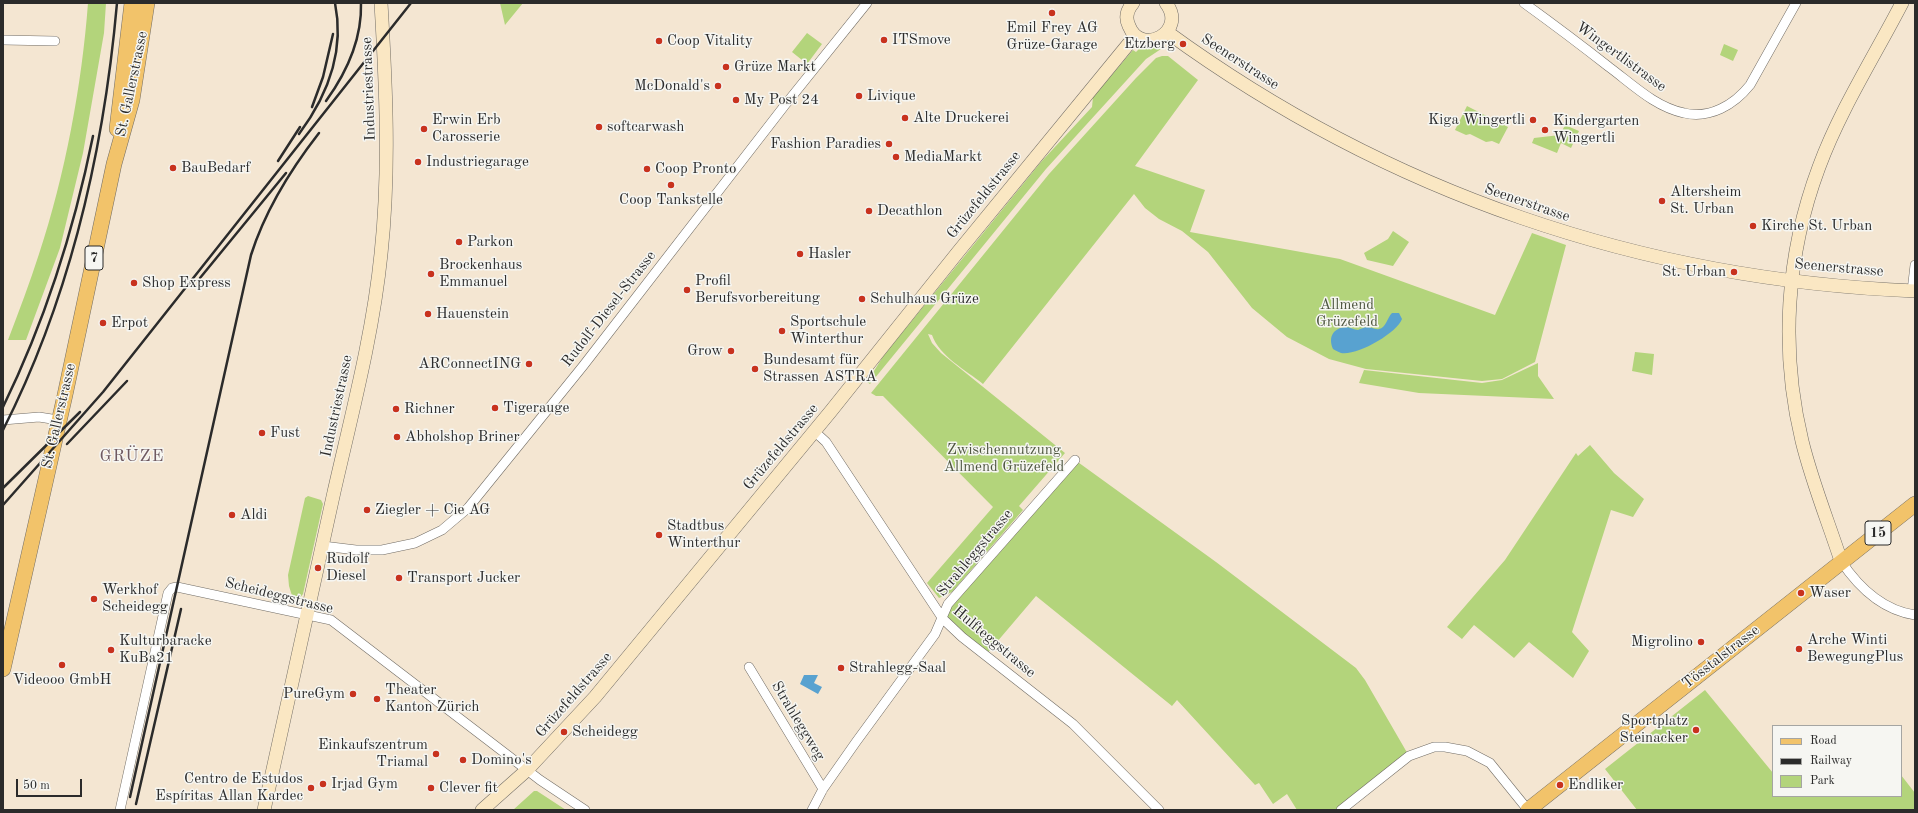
<!DOCTYPE html>
<html>
<head>
<meta charset="utf-8">
<style>
  body { margin:0 }
  #map { position:relative; width:1918px; height:813px; overflow:hidden; background:#f4e6d2; font-family:"Old Standard TT",serif }
  canvas { display:block }
  .frame { position:absolute; inset:0; border:4px solid #2b2b2b; pointer-events:none }
  .legend { position:absolute; left:1772px; top:725px; width:130px; height:72px; box-sizing:border-box; background:#f6f6f2; border:1px solid #a5a5a2; margin:0; padding:5px 7px; list-style:none; font-size:12px; color:#2b2b2b }
  .legend li { display:flex; align-items:center; gap:8px; height:20px }
  .legend b { width:20px; border:1px solid #a5a5a2 }
  .scale { position:absolute; left:16px; top:779px; width:66px; height:18px; box-sizing:border-box; border:2px solid #2b2b2b; border-top:0; padding-left:5px; font-size:12px; line-height:14px; white-space:nowrap; color:#2b2b2b; -webkit-text-stroke:3px #f6f6f2; paint-order:stroke }
</style>
</head>
<body>
<div id="map">
<canvas width="1918" height="813"></canvas>
<div class="frame"></div>
<ul class="legend">
<li><b style="height:5px;background:#f2c36a"></b>Road</li>
<li><b style="height:5px;background:#2b2b2b"></b>Railway</li>
<li><b style="height:11px;background:#b3d47b"></b>Park</li>
</ul>
<div class="scale">50 m</div>
</div>
<script>
const g = document.querySelector('canvas').getContext('2d');
g.lineJoin = 'round';
function fillPath(path, color) { g.fillStyle = color; g.fill(path, 'evenodd'); }
function stroke(path, color, width, dash) { g.strokeStyle = color; g.lineWidth = width; g.lineCap = dash ? 'butt' : 'round'; g.setLineDash(dash || []); g.stroke(path); }
function drawText(font, color, halo, rows, align = 'center') {
  g.font = font + ' "Old Standard TT",serif'; g.lineWidth = 3; g.setLineDash([]); g.textBaseline = 'middle'; g.strokeStyle = halo; g.fillStyle = color; for (const [text, x, y, turn = 0] of rows) {
    g.save(); g.translate(x, y); g.rotate((+turn || 0) * Math.PI / 180); g.textAlign = isNaN(turn) ? turn : align; if (halo) g.strokeText(text, 0, 0); g.fillText(text, 0, 0); g.restore();
  }
}
fillPath(new Path2D(`
  M 88,3 L 106,3 L 104,33 L 83,153 L 60,248 L 26,340 L 8,340 C 19,311 30,282 39,254 C 65,176 82,84 88,3 Z
  M 500,3 L 523,3 L 505,25 Z
  M 807,33 L 822,44 L 807,64 L 792,52 Z
  M 1724,44 L 1738,50 L 1733,61 L 1720,55 Z
  M 1147,46 L 1161,49 L 1146,59 L 1046,169 L 870,384 L 867,382 L 884,355 L 1041,162 L 1092,107 L 1093,97 L 1133,50 L 1136,52 L 1140,48 Z
  M 1162,56 L 1168,56 L 1198,80 L 1135,166 L 1205,190 L 1190,232 L 1340,259 L 1495,315 L 1532,233 L 1566,245 L 1535,362 L 1502,379 L 1482,381 L 1366,369 L 1329,359 L 1287,337 L 1252,308 L 1208,252 L 1182,231 L 1159,219 L 1145,208 L 1134,194 L 983,384 C 966,370 939,356 932,335 L 928,334 L 932,343 L 941,353 L 1065,453 L 1019,506 L 1023,510 L 952,592 L 939,598 L 927,583 L 993,507 L 883,396 L 876,396 L 871,393 L 1049,174 L 1136,78 L 1156,58 Z
  M 1467,106 L 1508,127 L 1499,144 L 1492,141 L 1486,142 L 1470,134 L 1466,135 L 1455,130 Z
  M 1565,125 L 1579,131 L 1571,148 L 1561,143 L 1557,153 L 1532,143 L 1534,138 L 1560,135 Z
  M 1393,231 L 1409,242 L 1393,266 L 1367,260 L 1364,253 L 1388,239 Z
  M 1635,352 L 1654,354 L 1652,375 L 1632,371 Z
  M 1538,363 L 1538,376 L 1554,399 L 1419,393 L 1359,383 L 1364,370 L 1482,383 L 1502,380 Z
  M 1590,445 L 1614,473 L 1644,499 L 1633,517 L 1611,510 L 1572,632 L 1589,651 L 1573,678 L 1529,642 L 1514,658 L 1474,625 L 1462,639 L 1447,627 L 1505,560 L 1576,453 L 1578,456 Z
  M 1075,460 L 1216,562 L 1356,668 L 1365,680 L 1409,756 L 1341,810 L 1297,810 L 1287,794 L 1273,804 L 1259,783 L 1255,785 L 1177,700 L 1172,706 L 1036,596 L 985,656 L 943,619 L 948,604 Z
  M 308,496 L 321,500 L 323,504 L 303,594 L 299,599 L 293,599 L 289,586 L 288,575 L 305,498 Z
  M 1705,690 L 1773,773 L 1773,796 L 1901,796 L 1901,775 L 1915,793 L 1915,810 L 1637,810 L 1605,769 Z
  M 534,791 L 537,791 L 566,810 L 513,810 Z`), '#b3d47b');
fillPath(new Path2D(`
  M 1392,313 L 1399,313 L 1402,319 C 1397,333 1357,356 1341,353 C 1338,352 1335,350 1333,349 C 1328,337 1333,328 1346,327 C 1350,327 1354,330 1358,330 C 1361,329 1364,327 1367,327 C 1371,327 1375,330 1379,329 C 1386,328 1387,318 1392,313 Z
  M 804,675 L 818,675 L 814,683 L 822,687 L 818,694 L 800,684 Z`), '#58a2d0');
const street = new Path2D(`
  M 1524,3 C 1553,24 1581,45 1609,67 C 1632,84 1655,107 1684,113 C 1710,119 1734,105 1750,85 L 1796,3
  M 3,40 L 55,41
  M 1912,291 L 1915,265
  M 3,420 L 39,417 L 58,420
  M 814,431 L 826,442 L 943,619 L 962,637 L 1073,724 L 1159,810
  M 323,546 L 356,550 L 382,550 L 415,543 L 442,530 L 468,508 L 583,366 L 785,105 L 867,3
  M 1841,561 C 1859,588 1882,610 1915,615
  M 749,667 L 823,789
  M 120,810 L 168,593 L 172,588 L 177,587 L 331,620 L 540,780 L 585,810
  M 812,810 L 823,789 L 856,742 L 935,634 L 948,604 L 1075,460
  M 1341,810 L 1409,756 L 1434,747 L 1445,747 L 1467,751 L 1490,763 L 1528,810`);
const secondary = new Path2D(`
  M 1133,3 C 1127,10 1125,18 1129,26 C 1141,57 1188,32 1166,3
  M 1167,32 C 1388,193 1642,280 1915,291
  M 1841,561 C 1828,521 1812,482 1802,441 C 1780,350 1786,255 1819,167 C 1840,110 1874,57 1902,3
  M 264,810 C 287,704 311,598 334,492 C 352,413 373,334 381,254 C 390,170 386,87 381,3
  M 482,810 L 527,770 L 595,697 L 831,411 L 958,252 L 1135,36`);
const primary = new Path2D(`
  M 117,129 L 132,3
  M 3,669 L 65,395 L 114,164 L 132,100 L 147,3
  M 1528,810 L 1915,504`);
stroke(street, '#716c65', 10);
stroke(secondary, '#716c65', 14);
stroke(primary, '#716c65', 16);
stroke(street, '#fff', 9);
stroke(secondary, '#fae7c3', 13);
stroke(primary, '#f2c36a', 15);
stroke(new Path2D(`
  M 326,101 C 347,72 362,39 361,3
  M 312,107 L 323,77 L 333,34
  M 299,134 C 328,95 345,52 335,3
  M 278,161 L 300,127
  M 200,278 L 286,173
  M 3,407 C 45,321 74,230 93,136
  M 3,430 C 70,298 104,150 117,3
  M 67,444 L 127,381
  M 3,488 L 80,412
  M 3,505 L 103,392 L 411,3
  M 130,797 L 251,255 C 265,211 291,169 319,133
  M 136,804 L 181,609`), '#2b2b2b', 2.5);
for (const [x, y, r, color] of [
  [1052,13,4,"#c8321e"],
  [884,40,4,"#c8321e"],
  [659,41,4,"#c8321e"],
  [1183,44,4,"#c8321e"],
  [726,67,4,"#c8321e"],
  [718,86,4,"#c8321e"],
  [859,96,4,"#c8321e"],
  [736,100,4,"#c8321e"],
  [905,118,4,"#c8321e"],
  [1533,120,4,"#c8321e"],
  [599,127,4,"#c8321e"],
  [424,129,4,"#c8321e"],
  [1545,130,4,"#c8321e"],
  [889,144,4,"#c8321e"],
  [896,157,4,"#c8321e"],
  [418,162,4,"#c8321e"],
  [173,168,4,"#c8321e"],
  [647,169,4,"#c8321e"],
  [671,185,4,"#c8321e"],
  [1662,201,4,"#c8321e"],
  [869,211,4,"#c8321e"],
  [1753,226,4,"#c8321e"],
  [459,242,4,"#c8321e"],
  [800,254,4,"#c8321e"],
  [1734,272,4,"#c8321e"],
  [431,274,4,"#c8321e"],
  [134,283,4,"#c8321e"],
  [687,290,4,"#c8321e"],
  [862,299,4,"#c8321e"],
  [428,314,4,"#c8321e"],
  [103,323,4,"#c8321e"],
  [782,331,4,"#c8321e"],
  [731,351,4,"#c8321e"],
  [529,364,4,"#c8321e"],
  [755,369,4,"#c8321e"],
  [495,408,4,"#c8321e"],
  [396,409,4,"#c8321e"],
  [262,433,4,"#c8321e"],
  [397,437,4,"#c8321e"],
  [367,510,4,"#c8321e"],
  [232,515,4,"#c8321e"],
  [659,535,4,"#c8321e"],
  [318,568,4,"#c8321e"],
  [399,578,4,"#c8321e"],
  [1801,593,4,"#c8321e"],
  [94,599,4,"#c8321e"],
  [1701,642,4,"#c8321e"],
  [1799,649,4,"#c8321e"],
  [111,650,4,"#c8321e"],
  [62,665,4,"#c8321e"],
  [841,668,4,"#c8321e"],
  [353,694,4,"#c8321e"],
  [377,699,4,"#c8321e"],
  [1696,730,4,"#c8321e"],
  [564,732,4,"#c8321e"],
  [436,754,4,"#c8321e"],
  [463,760,4,"#c8321e"],
  [323,784,4,"#c8321e"],
  [1560,785,4,"#c8321e"],
  [311,788,4,"#c8321e"],
  [431,788,4,"#c8321e"]
]) { const dot = new Path2D(); dot.arc(x, y, r, 0, 2 * Math.PI); g.fillStyle = color; g.fill(dot); stroke(dot, '#f6f6f2', 1.5); }
for (const [x, y, w] of [
  [94,258,18],
  [1878,533,26]
]) { const box = new Path2D(); box.roundRect(x - w / 2, y - 12, w, 24, 3); g.fillStyle = '#f6f6f2'; g.fill(box); stroke(box, '#2b2b2b', 1); }
drawText('bold 14px', '#2b2b2b', null, [
  ["7",94,258],
  ["15",1878,533]
]);
drawText('15px', '#2b2b2b', '#f6f6f2', [
  ["Emil Frey AG",1052,28,"center"],
  ["Grüze-Garage",1052,45,"center"],
  ["ITSmove",892,40],
  ["Coop Vitality",667,41],
  ["Etzberg",1175,44,"right"],
  ["Grüze Markt",734,67],
  ["McDonald's",710,86,"right"],
  ["Livique",867,96],
  ["My Post 24",744,100],
  ["Alte Druckerei",913,118],
  ["Erwin Erb",432,120],
  ["Carosserie",432,137],
  ["Kiga Wingertli",1525,120,"right"],
  ["Kindergarten",1553,121],
  ["Wingertli",1553,138],
  ["softcarwash",607,127],
  ["Fashion Paradies",881,144,"right"],
  ["MediaMarkt",904,157],
  ["Industriegarage",426,162],
  ["BauBedarf",181,168],
  ["Coop Pronto",655,169],
  ["Altersheim",1670,192],
  ["St. Urban",1670,209],
  ["Coop Tankstelle",671,200,"center"],
  ["Decathlon",877,211],
  ["Kirche St. Urban",1761,226],
  ["Parkon",467,242],
  ["Hasler",808,254],
  ["Brockenhaus",439,265],
  ["Emmanuel",439,282],
  ["St. Urban",1726,272,"right"],
  ["Profil",695,281],
  ["Berufsvorbereitung",695,298],
  ["Shop Express",142,283],
  ["Schulhaus Grüze",870,299],
  ["Hauenstein",436,314],
  ["Sportschule",790,322],
  ["Winterthur",790,339],
  ["Erpot",111,323],
  ["Grow",723,351,"right"],
  ["Bundesamt für",763,360],
  ["Strassen ASTRA",763,377],
  ["ARConnectING",521,364,"right"],
  ["Tigerauge",503,408],
  ["Richner",404,409],
  ["Fust",270,433],
  ["Abholshop Briner",405,437],
  ["Ziegler + Cie AG",375,510],
  ["Aldi",240,515],
  ["Stadtbus",667,526],
  ["Winterthur",667,543],
  ["Rudolf",326,559],
  ["Diesel",326,576],
  ["Transport Jucker",407,578],
  ["Werkhof",102,590],
  ["Scheidegg",102,607],
  ["Waser",1809,593],
  ["Arche Winti",1807,640],
  ["BewegungPlus",1807,657],
  ["Kulturbaracke",119,641],
  ["KuBa21",119,658],
  ["Migrolino",1693,642,"right"],
  ["Strahlegg-Saal",849,668],
  ["Videooo GmbH",62,680,"center"],
  ["Theater",385,690],
  ["Kanton Zürich",385,707],
  ["PureGym",345,694,"right"],
  ["Sportplatz",1688,721,"right"],
  ["Steinacker",1688,738,"right"],
  ["Scheidegg",572,732],
  ["Einkaufszentrum",428,745,"right"],
  ["Triamal",428,762,"right"],
  ["Domino's",471,760],
  ["Centro de Estudos",303,779,"right"],
  ["Espíritas Allan Kardec",303,796,"right"],
  ["Irjad Gym",331,784],
  ["Endliker",1568,785],
  ["Clever fit",439,788]
], 'left');
drawText('15px', '#2b2b2b', '#f6f6f2', [
  ["Wingertlistrasse",1621,57,36],
  ["Seenerstrasse",1240,62,33],
  ["St. Gallerstrasse",132,84,-78],
  ["Industriestrasse",369,89,-92],
  ["Grüzefeldstrasse",984,195,-51],
  ["Seenerstrasse",1527,203,19],
  ["Seenerstrasse",1839,268,5],
  ["Rudolf-Diesel-Strasse",609,309,-52],
  ["Industriestrasse",337,406,-78],
  ["St. Gallerstrasse",59,416,-77],
  ["Grüzefeldstrasse",781,447,-50],
  ["Strahleggstrasse",975,553,-50],
  ["Scheideggstrasse",279,596,14],
  ["Hulfteggstrasse",994,642,40],
  ["Tösstalstrasse",1721,657,-38],
  ["Grüzefeldstrasse",574,695,-49],
  ["Strahleggweg",798,721,59]
]);
drawText('15px', '#4d553f', '#f6f6f2', [
  ["Allmend",1347,305],
  ["Grüzefeld",1347,322],
  ["Zwischennutzung",1004,450],
  ["Allmend Grüzefeld",1004,467]
]);
g.letterSpacing = '1px';
drawText('17px', '#6e5960', '#f6f6f2', [
  ["GRÜZE",132,457]
]);
g.letterSpacing = '0px';
</script>
</body>
</html>
